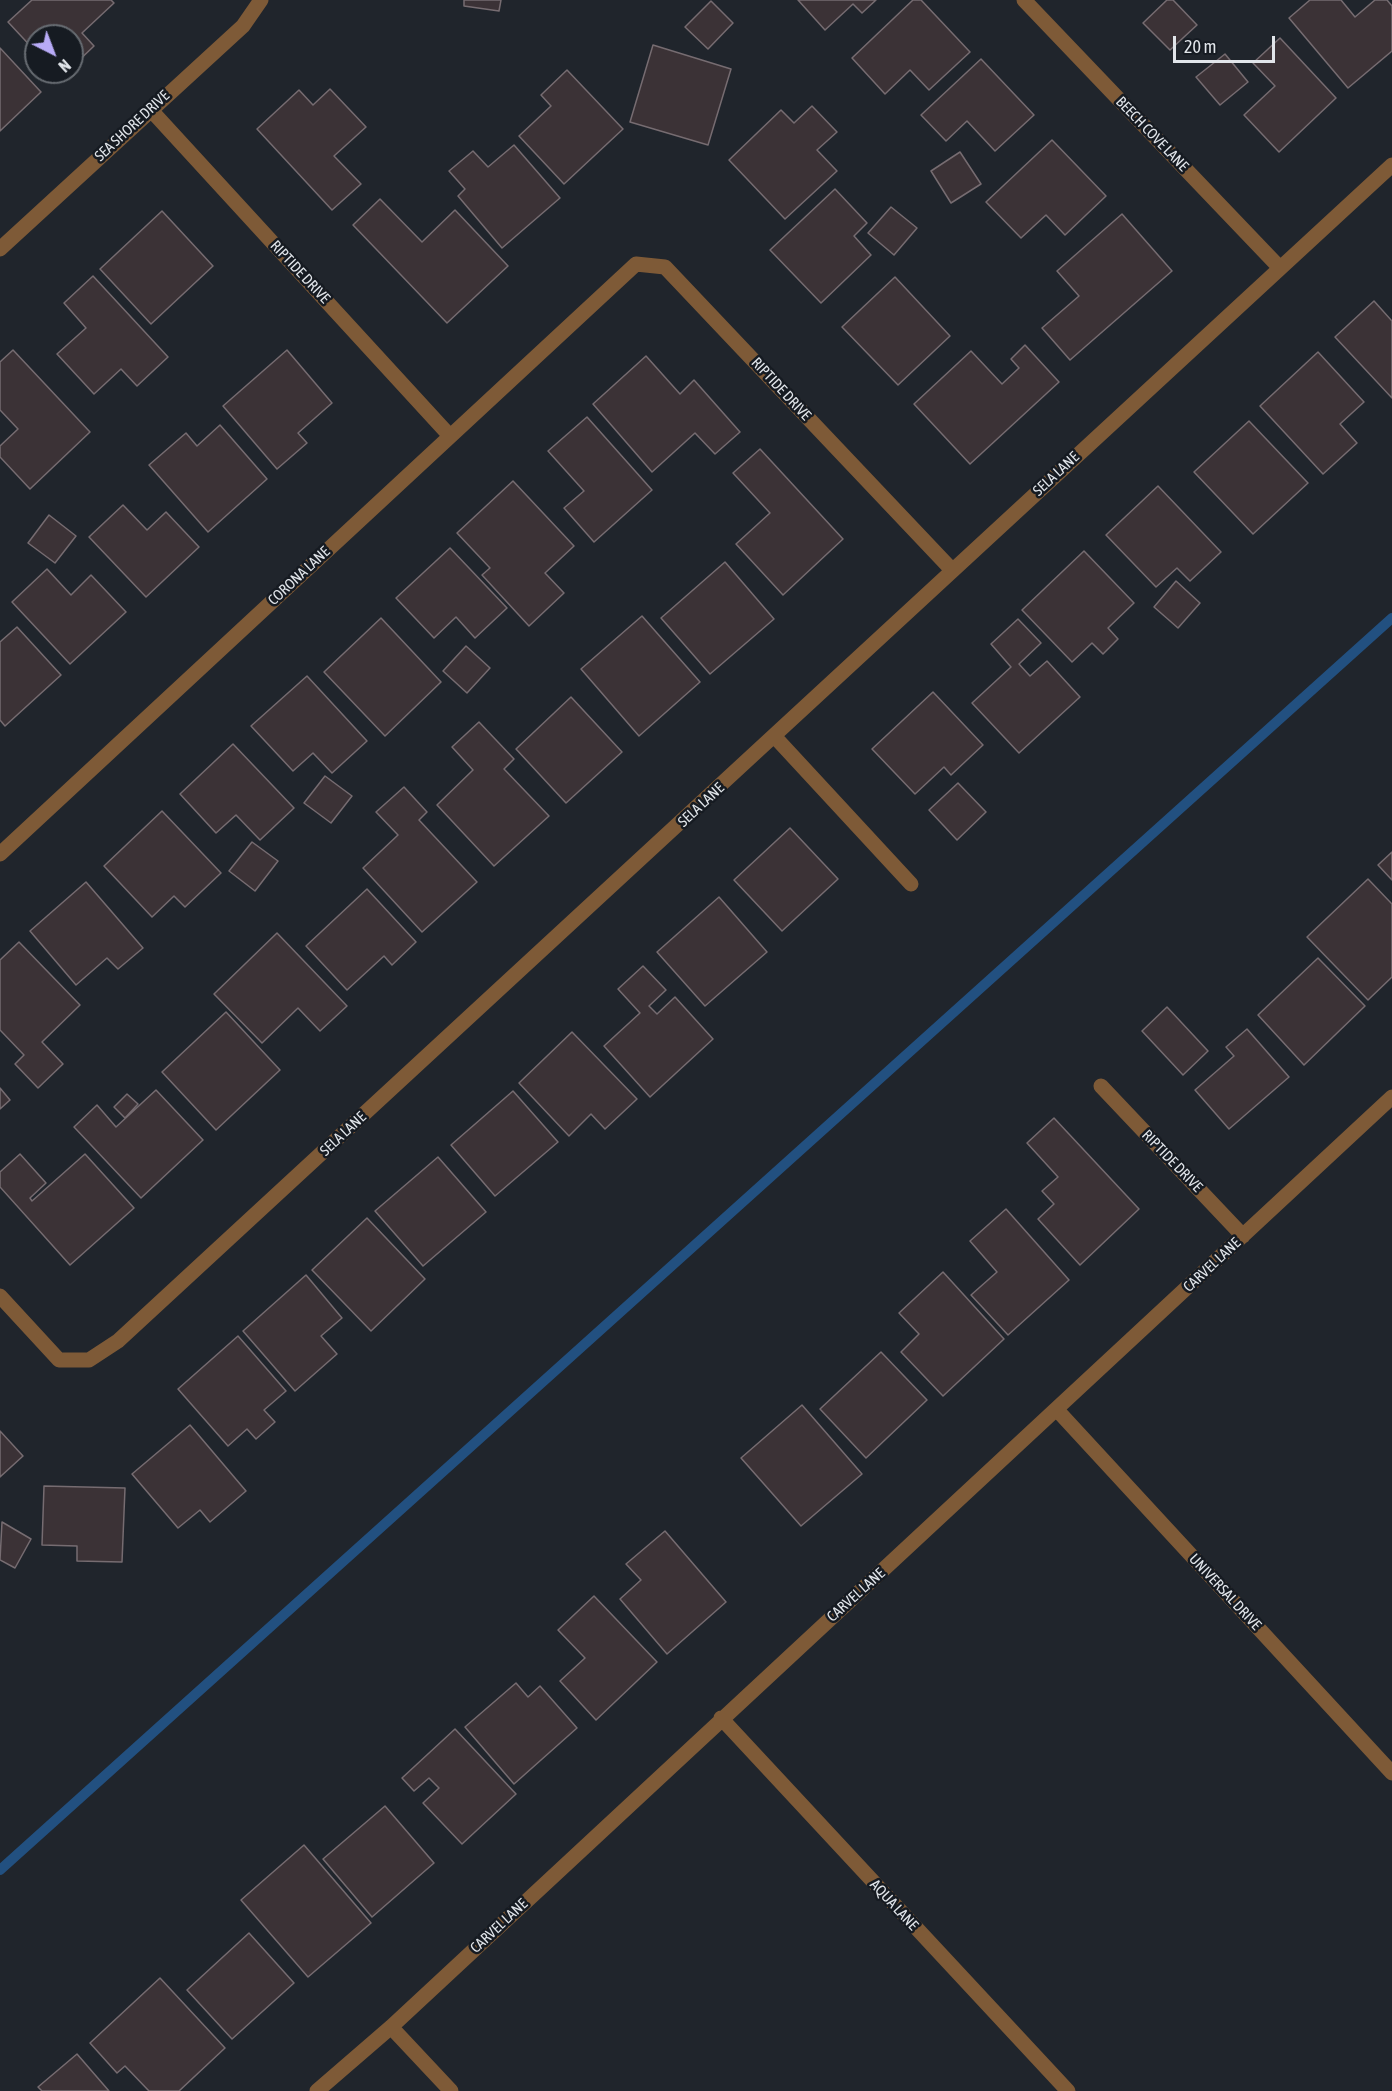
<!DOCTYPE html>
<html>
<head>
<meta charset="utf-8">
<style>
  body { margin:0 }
  #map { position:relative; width:1392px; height:2091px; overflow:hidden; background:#20252c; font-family:"Asap Condensed",sans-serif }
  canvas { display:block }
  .north { position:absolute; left:24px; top:24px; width:60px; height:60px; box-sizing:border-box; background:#161b22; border:2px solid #676c72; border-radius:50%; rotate:138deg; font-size:16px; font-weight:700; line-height:24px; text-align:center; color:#e1e5ea }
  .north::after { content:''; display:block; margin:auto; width:21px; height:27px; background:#b8abf7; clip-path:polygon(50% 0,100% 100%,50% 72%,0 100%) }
  .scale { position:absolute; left:1173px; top:36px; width:102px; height:27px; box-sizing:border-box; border:3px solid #e1e5ea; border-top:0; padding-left:8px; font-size:18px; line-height:21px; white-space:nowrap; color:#e1e5ea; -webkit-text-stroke:4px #161b22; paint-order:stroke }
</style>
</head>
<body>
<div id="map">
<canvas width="1392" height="2091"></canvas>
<div class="north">N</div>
<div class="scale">20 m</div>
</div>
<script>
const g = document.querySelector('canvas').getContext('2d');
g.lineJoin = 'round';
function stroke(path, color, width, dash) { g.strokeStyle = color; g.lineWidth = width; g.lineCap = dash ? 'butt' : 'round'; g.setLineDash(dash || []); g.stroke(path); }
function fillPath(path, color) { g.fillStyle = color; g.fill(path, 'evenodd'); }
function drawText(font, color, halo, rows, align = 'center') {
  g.font = font + ' "Asap Condensed",sans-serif'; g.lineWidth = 5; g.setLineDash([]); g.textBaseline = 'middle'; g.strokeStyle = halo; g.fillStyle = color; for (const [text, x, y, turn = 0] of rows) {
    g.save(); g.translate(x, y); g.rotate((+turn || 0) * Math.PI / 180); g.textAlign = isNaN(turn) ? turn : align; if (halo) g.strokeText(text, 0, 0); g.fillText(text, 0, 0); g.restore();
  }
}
stroke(new Path2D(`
  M 0,1870 L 1392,618`), '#225080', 10);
const building = new Path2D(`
  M 32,0 L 111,0 L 114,3 L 82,33 L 94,46 L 72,67 L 72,36 L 36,36 L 36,52 L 8,22 Z
  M 464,0 L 501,0 L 499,11 L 464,6 Z
  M 798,0 L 876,0 L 862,13 L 853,4 L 825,30 Z
  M 913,0 L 921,0 L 970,52 L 929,90 L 910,70 L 885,94 L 852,58 Z
  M 1167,0 L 1173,0 L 1197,25 L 1170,50 L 1143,23 Z
  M 1310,0 L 1341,0 L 1355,17 L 1375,0 L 1387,0 L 1392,6 L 1392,51 L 1348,88 L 1289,18 Z
  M 711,1 L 733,23 L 708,49 L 685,27 Z
  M 1280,38 L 1336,98 L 1279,152 L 1244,115 L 1275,86 L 1253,63 Z
  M 653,45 L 731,69 L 708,145 L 630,122 Z
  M 0,48 L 41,92 L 0,131 Z
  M 1225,54 L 1248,82 L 1220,105 L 1196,77 Z
  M 981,59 L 1034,115 L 995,151 L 967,121 L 946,141 L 921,115 Z
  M 567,70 L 623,129 L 564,184 L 519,136 L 551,106 L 541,95 Z
  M 330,89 L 366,127 L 334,156 L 361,184 L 332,210 L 257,129 L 299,90 L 313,105 Z
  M 812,106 L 837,132 L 817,150 L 837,171 L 785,219 L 729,160 L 781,110 L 794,123 Z
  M 1052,140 L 1106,196 L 1065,235 L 1046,215 L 1021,238 L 986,202 Z
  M 514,145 L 560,198 L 502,248 L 458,196 L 465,189 L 449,171 L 473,151 L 488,167 Z
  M 960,152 L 981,184 L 951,203 L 931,171 Z
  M 835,189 L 867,223 L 854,236 L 871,255 L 821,303 L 770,250 Z
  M 380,199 L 422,242 L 455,210 L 508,266 L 447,323 L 353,225 Z
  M 891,207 L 917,228 L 894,255 L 868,233 Z
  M 162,211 L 213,266 L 151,324 L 100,269 Z
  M 1122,214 L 1172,271 L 1070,360 L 1042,328 L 1079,296 L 1057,271 Z
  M 93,276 L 168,357 L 137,386 L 121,369 L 94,394 L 57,354 L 86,328 L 64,303 Z
  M 895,277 L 950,336 L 898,385 L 842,327 Z
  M 1374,301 L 1392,321 L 1392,398 L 1335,337 Z
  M 1025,345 L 1059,382 L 970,464 L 914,404 L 971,351 L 1002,384 L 1019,368 L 1011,359 Z
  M 13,350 L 90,432 L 30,489 L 0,457 L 0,446 L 18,429 L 0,410 L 0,362 Z
  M 287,350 L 332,403 L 298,433 L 307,443 L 277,469 L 223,406 Z
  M 1318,352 L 1364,402 L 1340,424 L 1357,443 L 1323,474 L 1260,406 Z
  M 646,356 L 680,394 L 694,380 L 740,432 L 715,454 L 695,433 L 652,472 L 593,404 Z
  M 587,417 L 652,490 L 594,542 L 564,508 L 584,491 L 548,451 Z
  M 1249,421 L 1308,483 L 1253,534 L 1194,472 Z
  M 220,425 L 267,479 L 208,532 L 149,465 L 186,433 L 197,446 Z
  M 760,449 L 843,539 L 783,595 L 736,544 L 770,513 L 733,473 Z
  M 513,481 L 574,546 L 545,573 L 564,593 L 529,626 L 482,575 L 490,568 L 457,533 Z
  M 1158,486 L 1221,552 L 1190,581 L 1177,568 L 1156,587 L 1106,535 Z
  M 123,505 L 147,530 L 166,512 L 199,547 L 146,597 L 89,537 Z
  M 49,515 L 76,536 L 55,563 L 28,543 Z
  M 450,548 L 507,608 L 475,638 L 456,617 L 434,638 L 396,598 Z
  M 1084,551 L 1134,603 L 1108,628 L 1118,639 L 1103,654 L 1092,643 L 1072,662 L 1022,610 Z
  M 725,562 L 774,619 L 710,674 L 661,618 Z
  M 47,569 L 71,595 L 91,575 L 126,612 L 70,664 L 12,602 Z
  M 1176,581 L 1200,603 L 1178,628 L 1154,607 Z
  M 642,616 L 700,682 L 639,736 L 581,669 Z
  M 381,618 L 441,682 L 385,736 L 324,672 Z
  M 1018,619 L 1041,643 L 1019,664 L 1030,676 L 1047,661 L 1080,697 L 1019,753 L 972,703 L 1011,667 L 991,644 Z
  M 17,627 L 61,675 L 5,726 L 0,720 L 0,642 Z
  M 466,646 L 490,668 L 467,693 L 443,671 Z
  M 307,676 L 367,741 L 332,773 L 313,753 L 293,771 L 251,726 Z
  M 933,692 L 983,745 L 951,775 L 944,767 L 915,794 L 872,749 Z
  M 571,697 L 622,752 L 566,803 L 516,749 Z
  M 479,722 L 514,759 L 504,769 L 549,816 L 494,866 L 437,805 L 473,770 L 452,747 Z
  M 233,744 L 294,808 L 260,840 L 236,815 L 216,833 L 180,794 Z
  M 325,776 L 352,796 L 331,823 L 304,803 Z
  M 958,783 L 986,812 L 957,840 L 929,810 Z
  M 404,787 L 427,812 L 419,820 L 477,882 L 422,932 L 363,868 L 398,835 L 376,812 Z
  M 162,811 L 221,873 L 185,907 L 174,896 L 152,917 L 104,866 Z
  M 790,828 L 838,879 L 782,931 L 734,880 Z
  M 252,842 L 278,861 L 255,891 L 229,871 Z
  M 1392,852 L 1392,880 L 1378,865 Z
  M 1368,879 L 1392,904 L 1392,977 L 1368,1000 L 1307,937 Z
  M 86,882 L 143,948 L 118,969 L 107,958 L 76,985 L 30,931 Z
  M 367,889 L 416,942 L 392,965 L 384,956 L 347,990 L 306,946 Z
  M 719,897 L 767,952 L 705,1006 L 657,952 Z
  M 277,933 L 347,1006 L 320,1031 L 298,1008 L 262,1043 L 214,994 Z
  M 19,942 L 80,1005 L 42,1042 L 63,1064 L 38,1088 L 15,1064 L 24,1055 L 0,1030 L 0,960 Z
  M 1318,958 L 1365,1006 L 1304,1065 L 1258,1015 Z
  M 643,966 L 666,990 L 649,1006 L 657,1014 L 675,997 L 713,1039 L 650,1097 L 604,1046 L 640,1013 L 618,989 Z
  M 1167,1007 L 1208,1051 L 1183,1075 L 1142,1031 Z
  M 226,1012 L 280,1070 L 216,1130 L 162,1072 Z
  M 1247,1029 L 1289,1077 L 1229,1129 L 1195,1090 L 1234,1056 L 1226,1047 Z
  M 572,1032 L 637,1099 L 605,1129 L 591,1114 L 569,1136 L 519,1083 Z
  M 0,1088 L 10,1100 L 0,1109 Z
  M 156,1090 L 203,1140 L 141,1198 L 74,1127 L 97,1105 L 116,1127 Z
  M 513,1091 L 558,1142 L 495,1196 L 451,1145 Z
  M 127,1094 L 138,1104 L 125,1118 L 114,1107 Z
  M 1054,1118 L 1139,1209 L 1080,1265 L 1038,1219 L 1054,1204 L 1042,1191 L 1058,1177 L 1027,1143 Z
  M 20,1154 L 46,1183 L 30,1198 L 32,1201 L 85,1154 L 134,1208 L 70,1265 L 0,1187 L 0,1172 Z
  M 438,1157 L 486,1212 L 423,1266 L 375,1211 Z
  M 1006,1209 L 1069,1280 L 1008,1335 L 971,1295 L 997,1272 L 970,1241 Z
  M 367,1218 L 425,1279 L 371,1331 L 312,1270 Z
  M 943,1272 L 1004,1339 L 943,1396 L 901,1352 L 919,1334 L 899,1313 Z
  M 306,1275 L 342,1318 L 321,1336 L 337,1354 L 295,1391 L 243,1331 Z
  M 238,1336 L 286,1391 L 264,1410 L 275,1422 L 256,1439 L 247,1429 L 228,1446 L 178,1389 Z
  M 881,1352 L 927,1400 L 866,1458 L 820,1409 Z
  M 802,1405 L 862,1474 L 801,1526 L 741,1458 Z
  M 190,1425 L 246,1491 L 210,1522 L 200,1510 L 178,1528 L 132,1474 Z
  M 0,1431 L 23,1456 L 0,1477 Z
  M 44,1486 L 125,1488 L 122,1562 L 77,1561 L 77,1546 L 42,1545 Z
  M 2,1522 L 31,1539 L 15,1568 L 0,1560 Z
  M 665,1531 L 726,1602 L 667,1654 L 620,1599 L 641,1580 L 626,1564 Z
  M 594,1596 L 657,1662 L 596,1720 L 560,1681 L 585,1658 L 558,1630 Z
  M 516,1683 L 528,1697 L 540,1686 L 577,1728 L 514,1784 L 465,1727 Z
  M 455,1729 L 516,1794 L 462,1844 L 423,1803 L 439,1788 L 429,1778 L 414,1791 L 402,1778 Z
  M 385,1806 L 434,1863 L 372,1917 L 323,1859 Z
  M 304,1845 L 371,1923 L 308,1977 L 241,1900 Z
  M 249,1933 L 294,1983 L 232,2039 L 187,1990 Z
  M 160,1978 L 225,2048 L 179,2091 L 149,2091 L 125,2066 L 117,2073 L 90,2043 Z
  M 77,2054 L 109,2091 L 42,2091 L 38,2087 Z`);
fillPath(building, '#3b3236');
stroke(building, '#766c71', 1.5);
stroke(new Path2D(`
  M 1024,0 L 1280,268
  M 150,109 L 450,436
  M 0,249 L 243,26 L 261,0
  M 775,737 L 911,884
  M 0,854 L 636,264 L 665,267 L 952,570
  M 1101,1086 L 1243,1236
  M 0,1296 L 59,1360 L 89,1360 L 118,1341 L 1392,165
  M 1058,1411 L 1392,1773
  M 721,1718 L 1068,2091
  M 391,2027 L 451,2091
  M 317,2091 L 391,2027 L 1392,1097`), '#7e5a37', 15);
drawText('15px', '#e1e5ea', '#161b22', [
  ["SEA SHORE DRIVE",132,126,-43],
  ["BEECH COVE LANE",1152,134,46],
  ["RIPTIDE DRIVE",300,272,47],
  ["RIPTIDE DRIVE",781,389,47],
  ["SELA LANE",1056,474,-43],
  ["CORONA LANE",299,576,-43],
  ["SELA LANE",701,805,-43],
  ["SELA LANE",343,1134,-43],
  ["RIPTIDE DRIVE",1172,1161,46],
  ["CARVEL LANE",1212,1265,-43],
  ["UNIVERSAL DRIVE",1225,1592,47],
  ["CARVEL LANE",856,1595,-42],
  ["AQUA LANE",894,1905,47],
  ["CARVEL LANE",499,1926,-43]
]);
</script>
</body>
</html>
